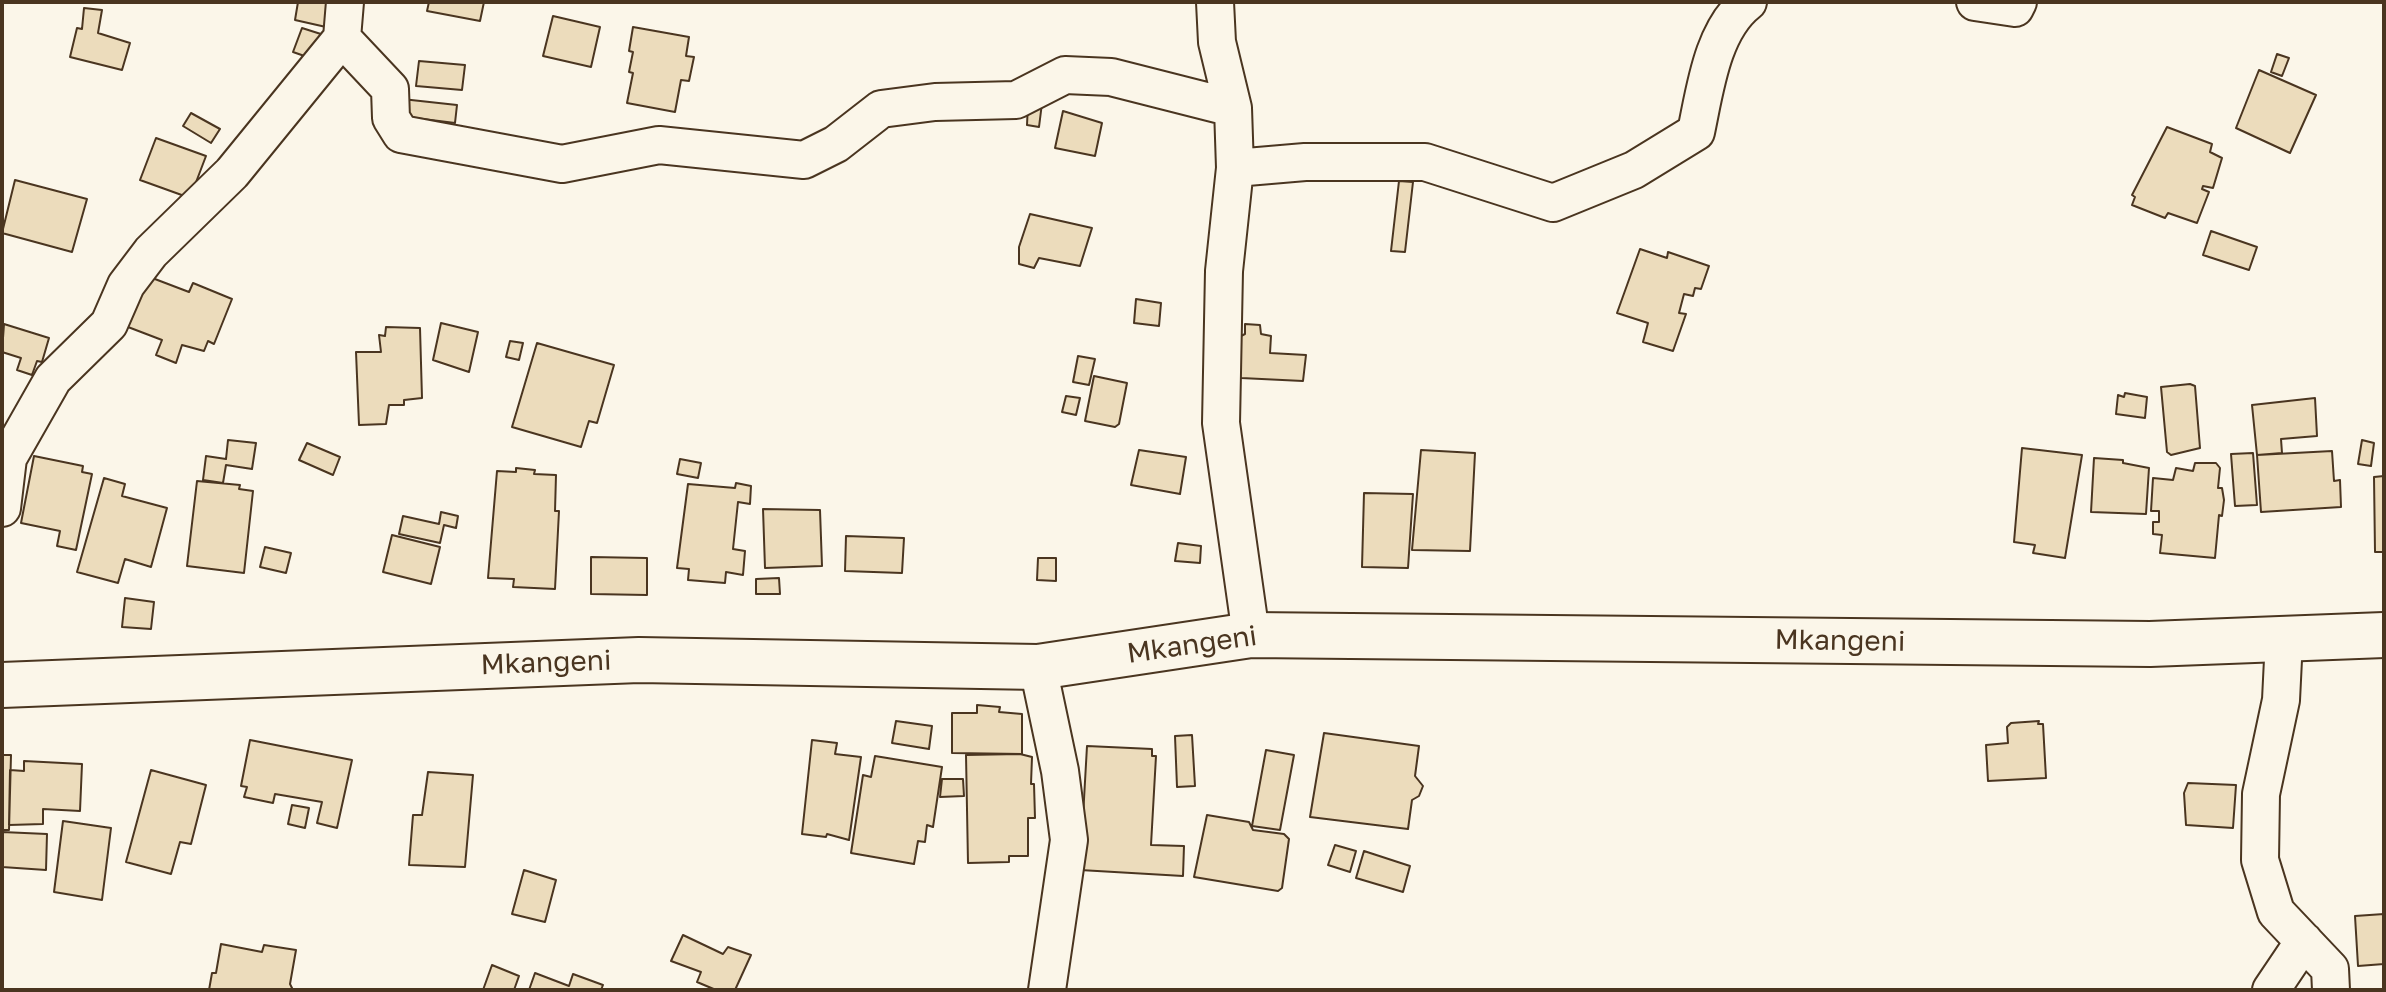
<!DOCTYPE html>
<html>
<head>
<meta charset="utf-8">
<style>
  body { margin:0 }
  #map { position:relative; width:2386px; height:992px; overflow:hidden; background:#fbf6e9; font-family:"Golos Text",sans-serif }
  canvas { display:block }
  .frame { position:absolute; inset:0; border:4px solid #4a3520; pointer-events:none }
</style>
</head>
<body>
<div id="map">
<canvas width="2386" height="992"></canvas>
<div class="frame"></div>
</div>
<script>
const g = document.querySelector('canvas').getContext('2d');
g.lineJoin = 'round';
function fillPath(path, color) { g.fillStyle = color; g.fill(path, 'evenodd'); }
function stroke(path, color, width, dash) { g.strokeStyle = color; g.lineWidth = width; g.lineCap = dash ? 'butt' : 'round'; g.setLineDash(dash || []); g.stroke(path); }
function drawText(font, color, halo, rows, align = 'center') {
  g.font = font + ' "Golos Text",sans-serif'; g.lineWidth = 6; g.setLineDash([]); g.textBaseline = 'middle'; g.strokeStyle = halo; g.fillStyle = color; for (const [text, x, y, turn = 0] of rows) {
    g.save(); g.translate(x, y); g.rotate((+turn || 0) * Math.PI / 180); g.textAlign = isNaN(turn) ? turn : align; if (halo) g.strokeText(text, 0, 0); g.fillText(text, 0, 0); g.restore();
  }
}
const building = new Path2D(`
  M 298,2 L 331,2 L 326,27 L 295,20 Z
  M 429,2 L 484,2 L 480,21 L 427,11 Z
  M 84,8 L 102,10 L 98,33 L 130,43 L 122,70 L 70,57 L 77,28 L 82,29 Z
  M 553,16 L 600,27 L 591,67 L 543,56 Z
  M 633,27 L 689,37 L 686,56 L 694,57 L 689,81 L 681,80 L 675,112 L 627,103 L 633,73 L 629,72 L 633,52 L 629,51 Z
  M 302,28 L 324,35 L 313,59 L 293,52 Z
  M 2277,54 L 2289,58 L 2282,76 L 2271,72 Z
  M 419,61 L 465,65 L 462,90 L 416,86 Z
  M 2259,70 L 2316,95 L 2290,153 L 2236,128 Z
  M 402,99 L 457,105 L 455,123 L 399,116 Z
  M 1028,103 L 1042,103 L 1039,127 L 1027,125 Z
  M 1063,111 L 1102,123 L 1095,156 L 1055,148 Z
  M 191,113 L 220,129 L 211,143 L 183,126 Z
  M 2167,127 L 2212,144 L 2210,152 L 2222,158 L 2213,188 L 2203,186 L 2202,189 L 2209,192 L 2197,223 L 2168,213 L 2165,218 L 2132,205 L 2135,197 L 2132,195 Z
  M 156,138 L 206,156 L 190,198 L 140,180 Z
  M 15,180 L 87,199 L 72,252 L 2,233 Z
  M 1399,181 L 1413,182 L 1405,252 L 1391,251 Z
  M 1030,214 L 1092,228 L 1080,266 L 1039,258 L 1034,268 L 1019,264 L 1019,247 Z
  M 2211,231 L 2257,247 L 2249,270 L 2203,255 Z
  M 1640,249 L 1667,258 L 1668,252 L 1709,266 L 1701,289 L 1695,288 L 1693,296 L 1684,294 L 1679,313 L 1686,314 L 1673,351 L 1643,342 L 1648,323 L 1617,313 Z
  M 147,276 L 189,292 L 193,283 L 232,299 L 214,344 L 208,341 L 204,351 L 182,345 L 176,363 L 156,355 L 162,340 L 128,327 Z
  M 1136,299 L 1161,303 L 1159,326 L 1134,323 Z
  M 441,323 L 478,332 L 469,372 L 433,360 Z
  M 4,324 L 49,338 L 42,362 L 37,361 L 32,375 L 17,370 L 21,358 L 2,352 Z
  M 1245,324 L 1260,325 L 1261,334 L 1271,336 L 1270,353 L 1306,355 L 1303,381 L 1241,378 L 1238,375 L 1239,337 L 1245,334 Z
  M 386,327 L 420,328 L 422,398 L 404,400 L 404,405 L 389,405 L 386,424 L 359,425 L 356,352 L 381,352 L 379,335 L 385,336 Z
  M 510,341 L 523,343 L 519,360 L 506,357 Z
  M 537,343 L 614,365 L 597,423 L 589,421 L 581,447 L 512,427 Z
  M 1078,356 L 1095,359 L 1089,385 L 1073,382 Z
  M 1094,376 L 1127,383 L 1119,424 L 1115,427 L 1085,421 Z
  M 2190,384 L 2195,386 L 2200,448 L 2171,455 L 2167,452 L 2161,387 Z
  M 2125,393 L 2147,397 L 2145,418 L 2116,414 L 2118,395 L 2124,397 Z
  M 1066,396 L 1080,398 L 1076,415 L 1062,412 Z
  M 2315,398 L 2317,436 L 2281,439 L 2282,453 L 2257,455 L 2252,405 Z
  M 228,440 L 256,443 L 252,469 L 226,465 L 223,483 L 203,480 L 206,456 L 226,459 Z
  M 2362,440 L 2374,443 L 2371,466 L 2358,464 Z
  M 307,443 L 340,457 L 333,475 L 299,460 Z
  M 2022,448 L 2082,455 L 2065,558 L 2033,553 L 2035,545 L 2014,542 Z
  M 1139,450 L 1186,457 L 1180,494 L 1131,485 Z
  M 1421,450 L 1475,453 L 1470,551 L 1412,550 Z
  M 2332,451 L 2334,481 L 2340,480 L 2341,507 L 2261,512 L 2257,455 Z
  M 2253,453 L 2257,505 L 2235,506 L 2231,454 Z
  M 34,456 L 83,466 L 82,472 L 92,474 L 76,550 L 57,546 L 60,531 L 21,523 Z
  M 2094,458 L 2123,460 L 2123,463 L 2149,468 L 2146,514 L 2091,512 Z
  M 680,459 L 701,463 L 698,478 L 677,474 Z
  M 2195,463 L 2216,463 L 2220,468 L 2218,488 L 2222,488 L 2224,500 L 2222,516 L 2219,515 L 2215,558 L 2160,553 L 2162,535 L 2153,534 L 2153,522 L 2159,522 L 2159,511 L 2151,511 L 2153,478 L 2173,480 L 2176,468 L 2193,471 Z
  M 516,468 L 535,470 L 534,474 L 556,475 L 555,511 L 559,511 L 555,589 L 513,587 L 514,579 L 488,578 L 497,471 L 516,472 Z
  M 2384,476 L 2384,552 L 2375,552 L 2374,477 Z
  M 104,478 L 125,484 L 122,496 L 167,508 L 151,567 L 125,559 L 118,583 L 77,572 Z
  M 197,481 L 240,485 L 239,489 L 253,491 L 244,573 L 187,566 Z
  M 736,483 L 751,486 L 750,504 L 738,502 L 733,549 L 745,551 L 743,575 L 726,572 L 725,583 L 688,580 L 689,569 L 677,568 L 688,484 L 735,488 Z
  M 1364,493 L 1413,494 L 1408,568 L 1362,567 Z
  M 763,509 L 820,510 L 822,566 L 765,568 Z
  M 441,512 L 458,516 L 456,528 L 444,525 L 440,543 L 399,534 L 403,516 L 439,524 Z
  M 392,535 L 440,547 L 431,584 L 383,572 Z
  M 846,536 L 904,538 L 902,573 L 845,571 Z
  M 1178,543 L 1201,546 L 1200,563 L 1175,561 Z
  M 265,547 L 291,553 L 286,573 L 260,567 Z
  M 591,557 L 647,558 L 647,595 L 591,594 Z
  M 1038,558 L 1056,558 L 1056,581 L 1037,580 Z
  M 779,578 L 780,594 L 756,594 L 756,579 Z
  M 125,598 L 154,602 L 151,629 L 122,627 Z
  M 977,705 L 1000,707 L 999,712 L 1022,714 L 1022,754 L 952,753 L 952,713 L 977,713 Z
  M 896,721 L 932,726 L 929,749 L 892,743 Z
  M 2039,721 L 2038,724 L 2043,724 L 2046,778 L 1988,781 L 1986,745 L 2008,743 L 2007,727 L 2011,723 Z
  M 1324,733 L 1419,746 L 1415,776 L 1423,786 L 1419,796 L 1412,800 L 1408,829 L 1310,817 Z
  M 1192,735 L 1195,786 L 1177,787 L 1175,736 Z
  M 250,740 L 352,760 L 337,828 L 317,823 L 322,802 L 275,794 L 273,803 L 244,797 L 247,787 L 241,786 Z
  M 812,740 L 837,743 L 835,754 L 861,757 L 849,840 L 827,834 L 826,837 L 802,834 Z
  M 1087,746 L 1152,749 L 1152,756 L 1156,756 L 1151,845 L 1184,846 L 1183,876 L 1080,870 Z
  M 1266,750 L 1294,755 L 1280,830 L 1252,826 Z
  M 1020,754 L 1032,757 L 1031,784 L 1034,784 L 1035,818 L 1028,818 L 1028,856 L 1009,856 L 1009,862 L 968,863 L 966,755 Z
  M 2,755 L 11,755 L 9,830 L 2,830 Z
  M 875,756 L 942,767 L 933,827 L 927,825 L 925,842 L 918,841 L 914,864 L 851,853 L 863,775 L 871,777 Z
  M 24,761 L 82,764 L 80,811 L 43,809 L 43,824 L 9,825 L 10,770 L 24,771 Z
  M 151,770 L 206,785 L 191,844 L 180,842 L 171,874 L 126,862 Z
  M 428,772 L 473,775 L 465,867 L 409,865 L 413,815 L 422,815 Z
  M 942,779 L 963,779 L 964,796 L 940,797 Z
  M 2188,783 L 2236,785 L 2233,828 L 2186,825 L 2184,793 Z
  M 292,805 L 309,808 L 305,828 L 288,824 Z
  M 1207,815 L 1249,822 L 1253,830 L 1284,834 L 1289,839 L 1282,888 L 1278,891 L 1194,877 Z
  M 63,821 L 111,828 L 102,900 L 54,892 Z
  M 2,832 L 47,834 L 46,870 L 2,867 Z
  M 1335,845 L 1356,851 L 1350,872 L 1328,865 Z
  M 1364,851 L 1410,866 L 1403,892 L 1356,878 Z
  M 524,870 L 556,880 L 545,922 L 512,914 Z
  M 2384,914 L 2384,964 L 2358,966 L 2355,916 Z
  M 683,935 L 723,954 L 728,947 L 751,955 L 735,990 L 716,990 L 697,982 L 701,972 L 671,961 Z
  M 221,944 L 262,952 L 264,945 L 296,950 L 290,984 L 293,990 L 209,990 L 212,973 L 216,973 Z
  M 492,965 L 519,976 L 514,990 L 483,990 Z
  M 535,973 L 569,986 L 573,974 L 603,985 L 601,990 L 529,990 Z`);
fillPath(building, '#ecdcbc');
stroke(building, '#4a3520', 2);
const street = new Path2D(`
  M 345,2 L 342,38 L 390,89 L 391,118 L 401,134 L 562,164 L 659,145 L 804,160 L 836,144 L 881,109 L 935,102 L 1016,100 L 1065,75 L 1111,77 L 1233,108
  M 1215,2 L 1217,42 L 1233,108 L 1235,168 L 1224,271 L 1221,423 L 1251,635
  M 1975,2 L 2015,8 L 2018,2
  M 1235,168 L 1305,162 L 1425,162 L 1553,203 L 1634,170 L 1696,132 C 1705,90 1712,30 1748,2
  M 2,508 L 8,458 L 53,379 L 109,324 L 126,285 L 151,252 L 232,173 L 342,38
  M 2284,639 L 2281,700 L 2261,794 L 2260,860 L 2276,912 L 2330,969 L 2331,990
  M 1038,667 L 1060,771 L 1069,840 L 1047,990
  M 2271,990 L 2304,941`);
const secondary = new Path2D(`
  M 2,685 L 639,660 L 1038,667 L 1251,635 L 2150,644 L 2384,635`);
stroke(street, '#4a3520', 40);
stroke(secondary, '#4a3520', 48);
stroke(street, '#fbf6e9', 36);
stroke(secondary, '#fbf6e9', 44);
drawText('28px', '#4a3520', '#fbf6e9', [
  ["Mkangeni",1840,641,1],
  ["Mkangeni",1192,645,-8],
  ["Mkangeni",546,663,-2]
]);
</script>
</body>
</html>
